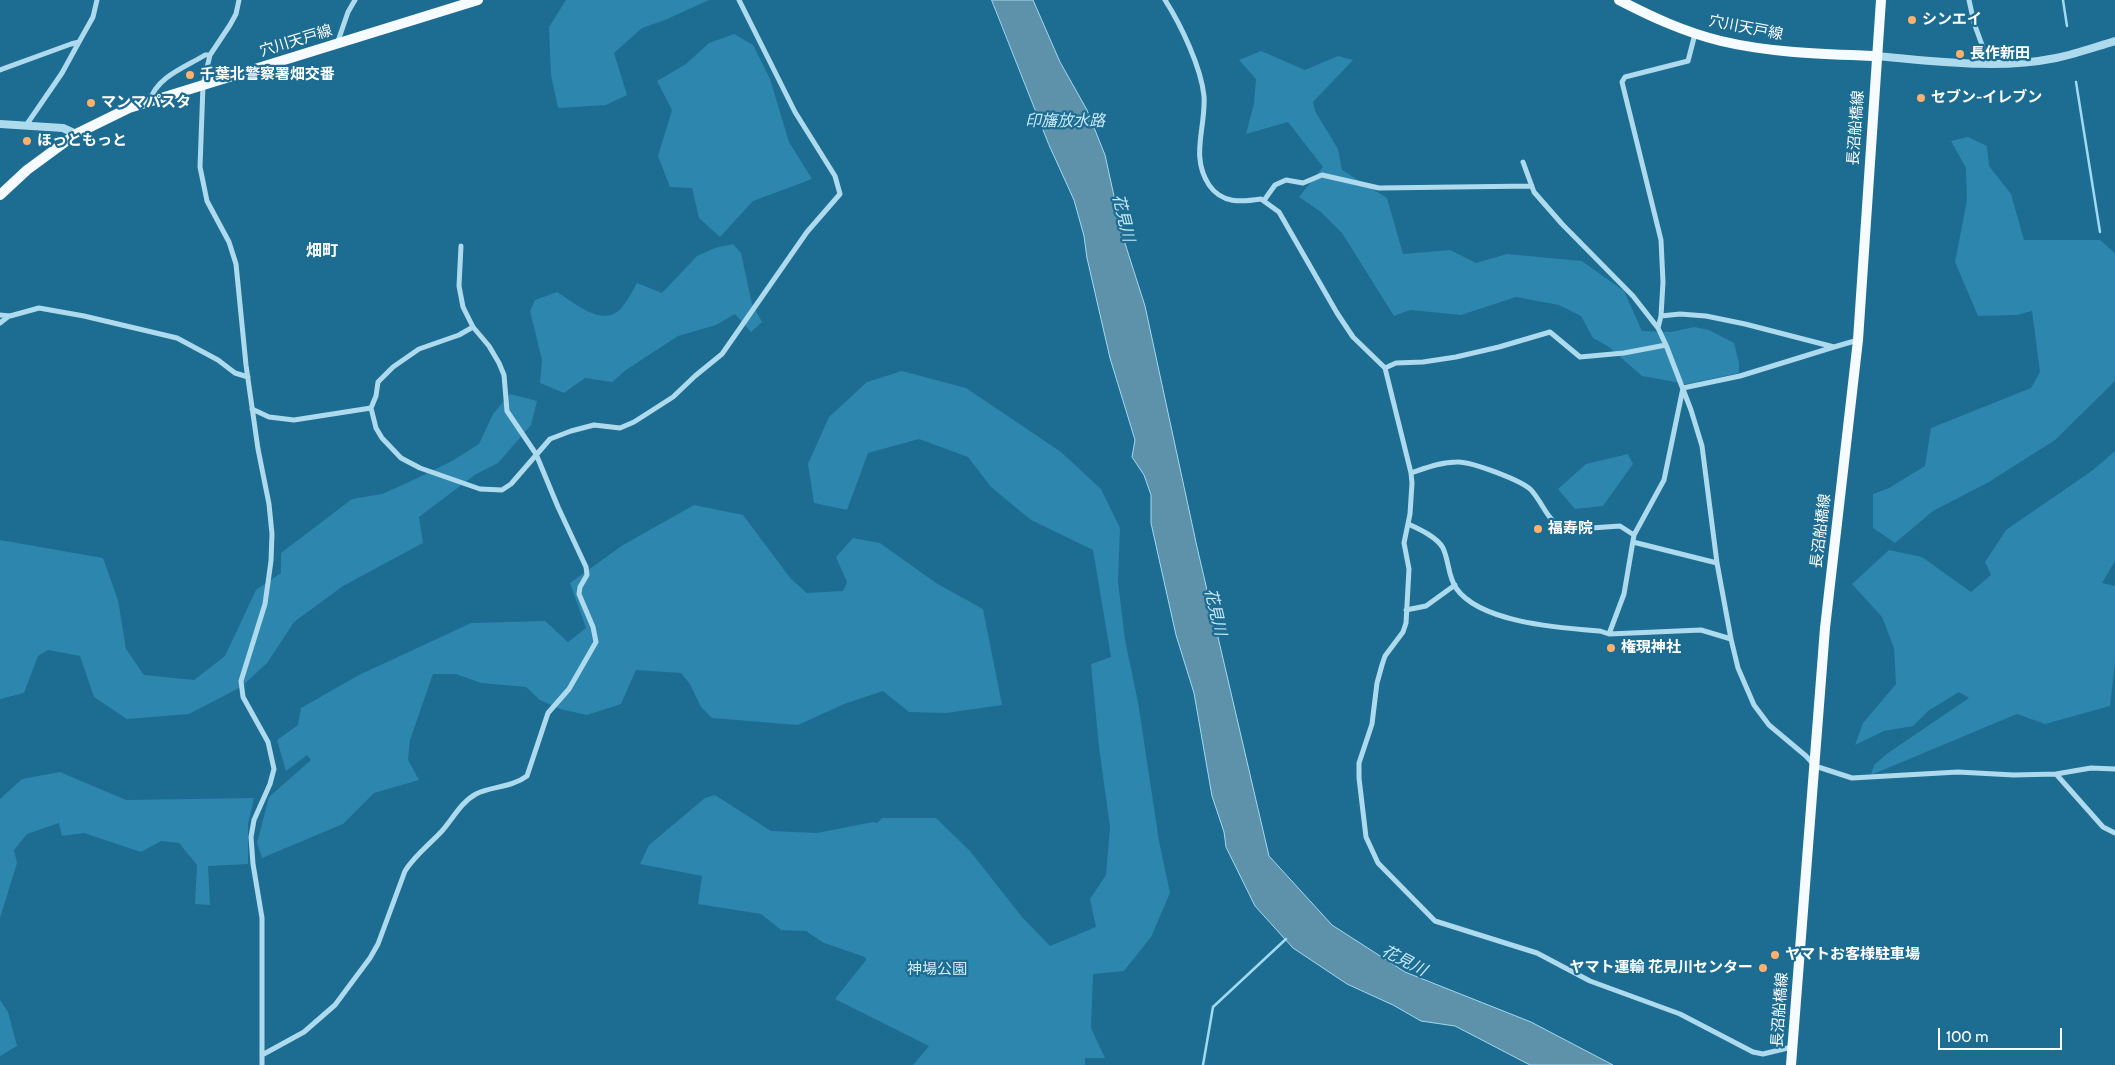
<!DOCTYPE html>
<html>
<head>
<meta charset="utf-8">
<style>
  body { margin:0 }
  #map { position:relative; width:2115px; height:1065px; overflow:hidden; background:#1d6c92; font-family:Cabin,sans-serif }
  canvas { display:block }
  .scale { position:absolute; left:1938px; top:1028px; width:124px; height:22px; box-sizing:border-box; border:2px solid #fff; border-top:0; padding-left:6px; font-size:15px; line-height:18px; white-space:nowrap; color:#fff; -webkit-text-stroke:4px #1d6c92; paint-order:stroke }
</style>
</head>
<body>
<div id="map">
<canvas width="2115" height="1065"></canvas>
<div class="scale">100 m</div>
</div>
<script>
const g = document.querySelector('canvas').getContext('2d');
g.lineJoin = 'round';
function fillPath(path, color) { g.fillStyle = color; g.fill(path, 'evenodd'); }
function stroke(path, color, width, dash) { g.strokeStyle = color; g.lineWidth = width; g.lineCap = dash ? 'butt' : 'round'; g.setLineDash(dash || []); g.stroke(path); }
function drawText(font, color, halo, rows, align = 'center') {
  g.font = font + ' Cabin,"Noto Sans JP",sans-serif'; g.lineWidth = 4.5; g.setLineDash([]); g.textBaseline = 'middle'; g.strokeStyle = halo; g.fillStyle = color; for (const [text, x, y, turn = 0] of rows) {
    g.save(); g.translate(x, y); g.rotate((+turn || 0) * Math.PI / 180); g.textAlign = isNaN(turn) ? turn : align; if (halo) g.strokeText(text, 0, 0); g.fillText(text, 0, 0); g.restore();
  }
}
fillPath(new Path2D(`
  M 566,0 L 709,0 L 665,20 L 642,28 L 614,53 L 627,95 L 606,105 L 558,108 L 551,75 L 549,27 Z
  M 734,34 L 753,45 L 770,79 L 789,142 L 812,179 L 753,201 L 720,237 L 699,218 L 692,188 L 670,187 L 658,156 L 672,110 L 657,81 L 686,64 L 709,43 Z
  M 1261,51 L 1305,70 L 1338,56 L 1353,60 L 1313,102 L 1315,111 L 1338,149 L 1342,170 L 1387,198 L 1403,254 L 1450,250 L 1476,263 L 1507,254 L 1582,261 L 1624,291 L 1642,331 L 1671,332 L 1694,327 L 1709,330 L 1734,343 L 1739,363 L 1739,373 L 1686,384 L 1642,376 L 1609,347 L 1593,338 L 1581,316 L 1559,305 L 1516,297 L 1461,315 L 1410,310 L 1394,316 L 1342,233 L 1321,212 L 1299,197 L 1323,167 L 1288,122 L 1246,134 L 1254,103 L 1256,79 L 1239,60 Z
  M 1968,137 L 1987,146 L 1989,166 L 2011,194 L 2024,240 L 2100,240 L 2115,253 L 2115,381 L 2055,440 L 1989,482 L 1933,511 L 1895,543 L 1873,528 L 1873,494 L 1889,488 L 1925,466 L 1931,428 L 2031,388 L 2040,372 L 2032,311 L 2017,315 L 1978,316 L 1955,262 L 1967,200 L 1966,168 L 1951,141 Z
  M 733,244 L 741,253 L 752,304 L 762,322 L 751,332 L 735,314 L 716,325 L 678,336 L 626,370 L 612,382 L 585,378 L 564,393 L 540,383 L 542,360 L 530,311 L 535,300 L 557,292 C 572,301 599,325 617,312 C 625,306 632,292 637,283 L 662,293 L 697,256 L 715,248 Z
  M 902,371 L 966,388 L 1061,452 L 1101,489 L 1120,528 L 1118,582 L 1125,640 L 1138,702 L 1159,841 L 1170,893 L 1151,937 L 1124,971 L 1093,974 L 1091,1028 L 1105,1058 L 1085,1058 L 1085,1065 L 913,1065 L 929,1046 L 835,999 L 866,960 L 865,957 L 824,943 L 806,931 L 781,930 L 761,914 L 698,904 L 702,876 L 640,864 L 649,845 L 705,798 L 715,795 L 771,831 L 817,833 L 873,822 L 877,823 L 882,818 L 936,818 L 970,851 L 1022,917 L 1050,946 L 1096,927 L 1090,899 L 1106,875 L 1110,827 L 1099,747 L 1091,664 L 1111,657 L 1093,550 L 1031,520 L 991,487 L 968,457 L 919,439 L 868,453 L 847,510 L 814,503 L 808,464 L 829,417 L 867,382 Z
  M 510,394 L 537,401 L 531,425 L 498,463 L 476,474 L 419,517 L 423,543 L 343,586 L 294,622 L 267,663 L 241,687 L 189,714 L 127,719 L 94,697 L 80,656 L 48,650 L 38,656 L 24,693 L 0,699 L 0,540 L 103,558 L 118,600 L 126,649 L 144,675 L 194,680 L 225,656 L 256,590 L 281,573 L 281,553 L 352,499 L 382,494 L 409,482 L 452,461 L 479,444 L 493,414 Z
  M 2115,451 L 2115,561 L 2102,583 L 2115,586 L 2115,663 L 2110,706 L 2045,724 L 2017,714 L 1871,775 L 1874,765 L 1888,753 L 1969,698 L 1959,692 L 1928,711 L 1913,726 L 1884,731 L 1855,745 L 1863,723 L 1896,684 L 1894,648 L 1882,617 L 1852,584 L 1889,550 L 1922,557 L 1971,592 L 1991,575 L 1985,562 L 2006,530 L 2093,470 Z
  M 1628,454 L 1633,464 L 1603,506 L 1575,509 L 1558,489 L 1586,464 Z
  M 694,505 L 743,515 L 791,579 L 807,593 L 843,591 L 847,582 L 836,557 L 853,538 L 880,543 L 936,583 L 983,609 L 1002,705 L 946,713 L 909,712 L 883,691 L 844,704 L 798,725 L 712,718 L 701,707 L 690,684 L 681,673 L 636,670 L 621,704 L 587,715 L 560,709 L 540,700 L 526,687 L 481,683 L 456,674 L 433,674 L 410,740 L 408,760 L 419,780 L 374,793 L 343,824 L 262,858 L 257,843 L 269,797 L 311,760 L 307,755 L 286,771 L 277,740 L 298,725 L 301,708 L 359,675 L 471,623 L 545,621 L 568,642 L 586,628 L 570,583 L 623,545 Z
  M 60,772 L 126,800 L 254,798 L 248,824 L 248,864 L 208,866 L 210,905 L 195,904 L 197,865 L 179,843 L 161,841 L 141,852 L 84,833 L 62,836 L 59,823 L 27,834 L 14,850 L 17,863 L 0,918 L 0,799 L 22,779 Z
  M 0,1000 L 8,1012 L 17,1046 L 0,1056 Z`), '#2d86ae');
const water = new Path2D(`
  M 992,0 L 1033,0 L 1060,62 L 1087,110 L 1105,155 L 1123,237 L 1145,306 L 1197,547 L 1269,856 L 1332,925 L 1405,972 L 1531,1022 L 1613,1065 L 1530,1065 L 1455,1026 L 1421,1021 L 1393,1005 L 1347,984 L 1293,948 L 1255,906 L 1226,847 L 1224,832 L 1212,796 L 1194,693 L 1176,635 L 1151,523 L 1151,495 L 1144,475 L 1132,457 L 1135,440 L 1110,358 L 1087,258 L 1084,236 L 1074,200 L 1049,145 Z`);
fillPath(water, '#5e92ab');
stroke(water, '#a1d9f0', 1);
stroke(new Path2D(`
  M 2063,0 L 2067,26
  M 2076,82 L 2100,232
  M 1203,1065 L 1213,1007 L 1286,939`), '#a1d9f0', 2.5);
stroke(new Path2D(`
  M 239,0 L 236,14 L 230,25 L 210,55 L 203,85 L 200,167 L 207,201 L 229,242 L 236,264 L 246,365 L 258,449 L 269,504 L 272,534 L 271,561 L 265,604 L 241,681 L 243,697 L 268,742 L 274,769 L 270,784 L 254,820 L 251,837 L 253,864 L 262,918 L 262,1065
  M 1165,0 C 1181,25 1201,67 1204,96 C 1206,128 1190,156 1209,185 C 1222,204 1241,202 1261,199 L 1279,212 L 1337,313 L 1353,337 L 1385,368 L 1411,473 L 1412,483 L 1410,514 L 1404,543 L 1409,569 L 1406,623 L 1403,632 L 1385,656 L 1382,665 L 1377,683 L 1372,724 L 1359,763 L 1359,778 L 1366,837 L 1378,863 L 1435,921 L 1537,953 L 1590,981 L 1680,1014 L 1753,1052 L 1763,1054 L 1792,1047
  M 1969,0 L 1974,23 L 1989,64
  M 337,44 L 348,12 L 355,0
  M 0,70 L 71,44 L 79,42 L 93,17 L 97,0
  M 150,101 C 156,77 186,67 205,55 L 210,55
  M 27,124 L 62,73 L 79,42
  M 1523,162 L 1534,192 L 1562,224 L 1633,296 L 1658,328 L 1666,345 L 1691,410 L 1702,446 L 1717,563 L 1731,639
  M 1265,199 L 1275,185 L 1286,180 L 1303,183 L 1322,175 L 1379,188 L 1532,186
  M 0,315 L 10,316 L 39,308 L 84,316 L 177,338 L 218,360 L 235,373 L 248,377
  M 1661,316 L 1663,282 L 1661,240 L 1622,82 L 1625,77 L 1688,61 L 1695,34
  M 0,323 L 9,316
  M 473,327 L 459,335 L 419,349 L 393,367 L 378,382 L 376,396 L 371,408 L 376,428 L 382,438 L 401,458 L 420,468 L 480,489 L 502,490 L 511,484 L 550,439 L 571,431 L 594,425 L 620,428 L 634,422 L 673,397 L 695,376 L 722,354 L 807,232 L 840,194 L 835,176 L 795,112 L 739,0
  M 1658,328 L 1661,316 L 1680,314 L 1706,316 L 1745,324 L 1834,347 L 1858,340
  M 1385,368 L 1396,363 L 1423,362 L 1456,357 L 1499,347 L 1550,332 L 1580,357 L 1624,353 L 1666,345
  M 252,409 L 269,417 L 294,420 L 371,408
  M 1411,473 C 1426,468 1441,462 1457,462 C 1470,461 1524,481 1532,491 C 1545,507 1545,516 1563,530 L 1620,526 L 1634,535 L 1624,594 L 1609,634
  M 1408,524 C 1419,529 1437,537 1443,548 C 1449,561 1448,576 1456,588 C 1480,623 1561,628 1600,631 L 1609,634 L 1701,630 L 1731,639 L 1738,668 L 1754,705 L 1769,725 L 1806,756 L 1815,766 L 1852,778 L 1958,772 L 2014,775 L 2056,774 L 2103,827 L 2115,833
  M 1634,535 L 1664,480 L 1683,388 L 1740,376 L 1834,347
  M 1633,542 L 1717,563
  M 1406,610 L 1426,606 L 1455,585
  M 2056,774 L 2091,768 L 2115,769
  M 262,1055 L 304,1032 L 335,1005 L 370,958 L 378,944 L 405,871 C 415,855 429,845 442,831 C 452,820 461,802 476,794 C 492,786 511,788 527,776 L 548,713 L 569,689 L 596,642 L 593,627 L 579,594 L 580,587 L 587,575 L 586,567 L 558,507 L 536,454 L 507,411 L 504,375 L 499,363 L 489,346 L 473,327 L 463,307 L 459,286 L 461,246`), '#aedaee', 5);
stroke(new Path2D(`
  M 1876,56 C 1935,61 1997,70 2056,58 C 2076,54 2095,47 2115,41
  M 0,124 L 63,128 L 76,134`), '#aedaee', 8);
stroke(new Path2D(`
  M 1619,0 C 1652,17 1684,32 1721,41 C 1771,53 1824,54 1876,56
  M 0,195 L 27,170 L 76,134 L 129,108 L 478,0
  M 1791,1065 L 1825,628 L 1858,340 L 1881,0`), '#f5fbff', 10);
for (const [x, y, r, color] of [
  [1912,20,5,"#fdb16c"],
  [1960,54,5,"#fdb16c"],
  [190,75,5,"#fdb16c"],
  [1921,98,5,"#fdb16c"],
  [91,103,5,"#fdb16c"],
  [27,141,5,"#fdb16c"],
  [1538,529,5,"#fdb16c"],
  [1611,648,5,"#fdb16c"],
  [1775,955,5,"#fdb16c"],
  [1763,968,5,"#fdb16c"]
]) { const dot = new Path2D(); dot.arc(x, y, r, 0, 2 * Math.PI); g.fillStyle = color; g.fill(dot); stroke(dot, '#1d6c92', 2); }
drawText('bold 15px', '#fff', '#1d6c92', [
  ["シンエイ",1922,20],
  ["長作新田",1970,54],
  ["千葉北警察署畑交番",200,75],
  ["セブン-イレブン",1931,98],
  ["マンマパスタ",101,103],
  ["ほっともっと",37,141],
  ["福寿院",1548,529],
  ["権現神社",1621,648],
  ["ヤマトお客様駐車場",1785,955],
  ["ヤマト運輸 花見川センター",1753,968,"right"]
], 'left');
drawText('15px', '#fff', '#1d6c92', [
  ["穴川天戸線",1746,28,11],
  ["穴川天戸線",296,41,-17],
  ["長沼船橋線",1856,128,-86],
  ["長沼船橋線",1821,531,-83],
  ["長沼船橋線",1780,1010,-86]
]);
drawText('15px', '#d4eefa', '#1d6c92', [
  ["神場公園",937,970]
]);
drawText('italic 16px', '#c8e9f7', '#1d6c92', [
  ["印旛放水路",1065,121],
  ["花見川",1123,218,76],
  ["花見川",1215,612,77],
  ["花見川",1404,961,27]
]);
drawText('bold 16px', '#fff', '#1d6c92', [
  ["畑町",322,251]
]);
</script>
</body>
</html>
